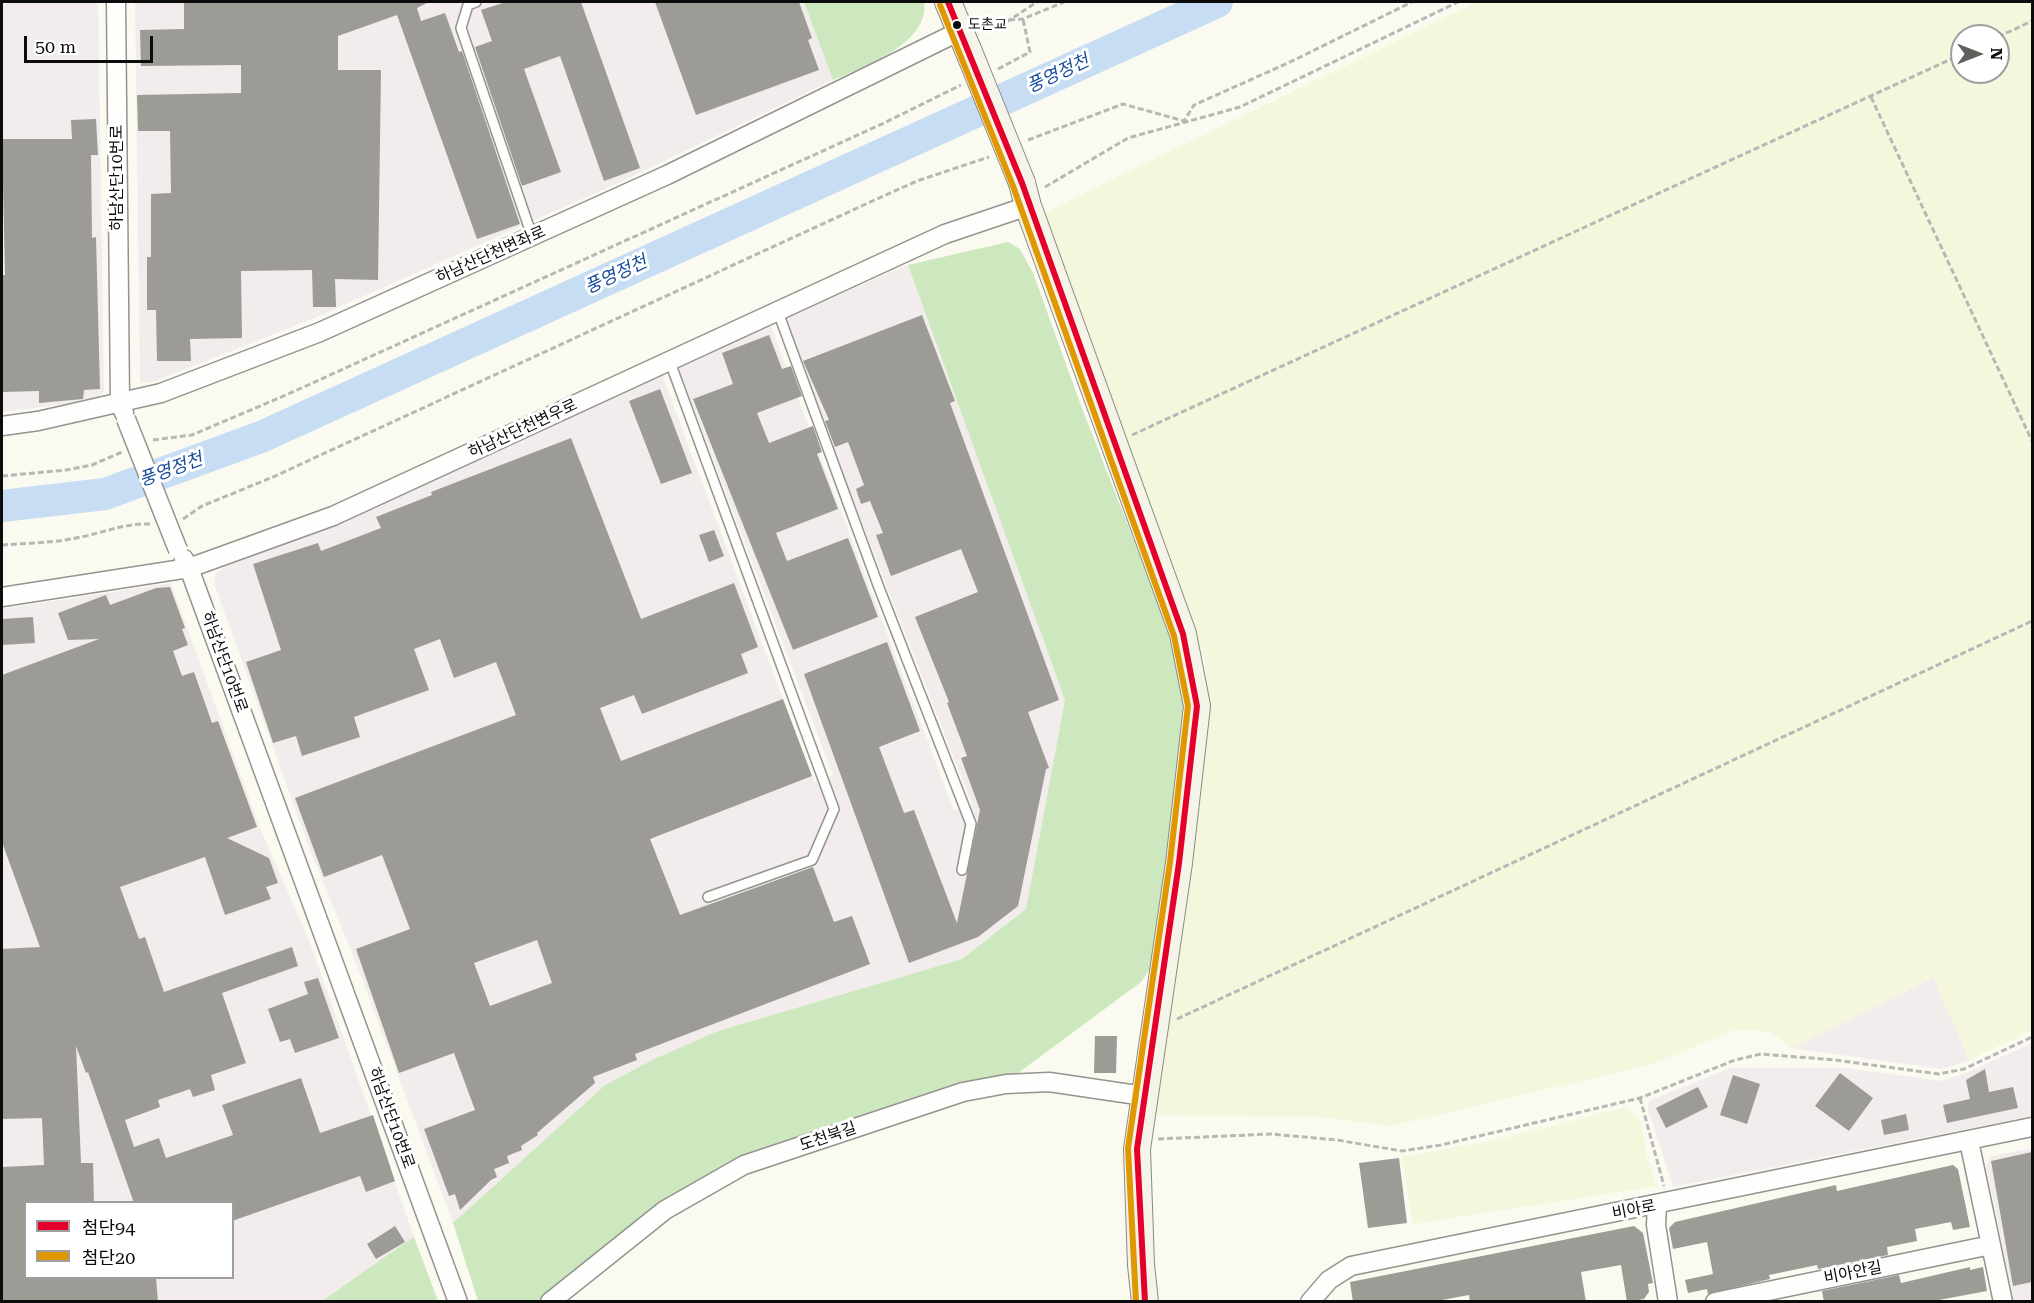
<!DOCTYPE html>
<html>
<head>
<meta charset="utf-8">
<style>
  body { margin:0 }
  #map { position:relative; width:2034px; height:1303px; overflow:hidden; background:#fafaf0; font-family:"Roboto Serif","Noto Sans KR",serif }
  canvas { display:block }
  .frame { position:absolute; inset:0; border:3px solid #0c0c0c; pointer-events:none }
  .legend { position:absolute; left:24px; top:1201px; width:210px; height:78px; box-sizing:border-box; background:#fff; border:2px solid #9e9e9e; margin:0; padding:8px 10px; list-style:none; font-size:18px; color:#0c0c0c }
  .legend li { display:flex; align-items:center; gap:12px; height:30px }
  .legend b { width:30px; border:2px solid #9e9e9e }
  .north { position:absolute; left:1950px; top:24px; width:60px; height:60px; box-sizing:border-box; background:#fff; border:2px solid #9e9e9e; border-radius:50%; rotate:90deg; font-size:16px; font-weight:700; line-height:24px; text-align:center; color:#0c0c0c }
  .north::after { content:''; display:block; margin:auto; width:21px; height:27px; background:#5f5f5c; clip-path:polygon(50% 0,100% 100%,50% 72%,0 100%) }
  .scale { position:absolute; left:24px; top:36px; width:129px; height:27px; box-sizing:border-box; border:3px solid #0c0c0c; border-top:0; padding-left:8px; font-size:18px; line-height:21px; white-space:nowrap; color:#0c0c0c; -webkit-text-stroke:4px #fff; paint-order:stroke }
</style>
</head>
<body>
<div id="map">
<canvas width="2034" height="1303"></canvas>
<div class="frame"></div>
<ul class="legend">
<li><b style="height:8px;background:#e4002b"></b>첨단94</li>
<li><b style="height:8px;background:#e09701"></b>첨단20</li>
</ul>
<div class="north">N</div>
<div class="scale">50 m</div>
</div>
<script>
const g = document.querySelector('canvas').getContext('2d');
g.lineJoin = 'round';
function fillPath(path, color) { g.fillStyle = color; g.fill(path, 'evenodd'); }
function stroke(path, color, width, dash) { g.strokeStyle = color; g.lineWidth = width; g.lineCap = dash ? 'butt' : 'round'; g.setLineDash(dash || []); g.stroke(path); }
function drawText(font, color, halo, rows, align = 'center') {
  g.font = font + ' "Roboto Serif","Noto Sans KR",serif'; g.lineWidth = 6; g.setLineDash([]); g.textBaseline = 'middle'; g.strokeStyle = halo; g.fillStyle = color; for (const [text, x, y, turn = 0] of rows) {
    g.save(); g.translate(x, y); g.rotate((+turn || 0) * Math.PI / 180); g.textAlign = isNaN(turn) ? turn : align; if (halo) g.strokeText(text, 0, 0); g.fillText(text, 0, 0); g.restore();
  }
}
fillPath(new Path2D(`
  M 2,2 L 98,2 L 104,391 L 99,397 L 65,404 L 2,412 Z
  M 135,2 L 804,2 L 833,80 L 618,183 L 312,319 L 155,381 L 140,383 Z
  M 908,265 L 1065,700 L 1026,909 L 962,959 L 718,1031 L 654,1059 L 605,1085 L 453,1223 L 360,973 L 309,847 L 214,583 L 216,573 L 241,556 L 337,525 L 662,375 L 814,782 L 833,775 L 678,367 L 770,324 L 954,811 L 972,804 L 782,319 Z
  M 171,583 L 259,826 L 309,940 L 414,1237 L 322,1301 L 2,1301 L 2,609 ZM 26,1202 L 232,1202 L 232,1278 L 26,1278 Z
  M 1934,977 L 1969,1060 L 1942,1069 L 1791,1048 Z
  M 2032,1043 L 2032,1116 L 1673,1187 L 1648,1109 L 1649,1101 L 1730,1068 L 1844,1068 L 1942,1081 L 1966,1073 Z
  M 2032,1148 L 2032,1301 L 2014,1301 L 1986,1165 L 1992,1156 Z`), '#f2eced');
fillPath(new Path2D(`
  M 1477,2 L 2032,2 L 2032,1030 L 1969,1060 L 1933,977 L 1791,1048 L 1771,1032 L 1737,1029 L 1649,1065 L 1390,1126 L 1322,1117 L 1152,1115 L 1208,696 L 1205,660 L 1044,213 ZM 1962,36 L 1998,36 L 1998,72 L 1962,72 Z
  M 1627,1107 L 1642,1123 L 1646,1154 L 1657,1186 L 1413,1224 L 1402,1157 L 1496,1140 Z`), '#f5f7dc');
fillPath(new Path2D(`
  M 804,2 L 924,2 C 930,43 864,67 833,80 Z
  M 1008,242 L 1020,249 L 1033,273 L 1083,411 L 1154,591 L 1176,656 L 1184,703 L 1175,809 L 1152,966 L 1141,982 L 1010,1079 L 730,1172 L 547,1301 L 478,1301 L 453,1223 L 605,1085 L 654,1059 L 718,1031 L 962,959 L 1026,909 L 1065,700 L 908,265 Z
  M 414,1237 L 438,1301 L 322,1301 L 402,1245 Z`), '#cde8be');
stroke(new Path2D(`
  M 2,506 L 105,494 L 261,437 L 1217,2`), '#c6ddf4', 32);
fillPath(new Path2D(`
  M 184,2 L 429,2 L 417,8 L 421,21 L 445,13 L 459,52 L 462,51 L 520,224 L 477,239 L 397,15 L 338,36 L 338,70 L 381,70 L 378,280 L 335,279 L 336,307 L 313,307 L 312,270 L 241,271 L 242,338 L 190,339 L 191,361 L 157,361 L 156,310 L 147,310 L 147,257 L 151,257 L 151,194 L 171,193 L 170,131 L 138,131 L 137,95 L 241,93 L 241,65 L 141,66 L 140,30 L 184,29 Z
  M 506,2 L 581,2 L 640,168 L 604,181 L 560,56 L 524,69 L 561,172 L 522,186 L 475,47 L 492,41 L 481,10 Z
  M 655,2 L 799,2 L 812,38 L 808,40 L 819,70 L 696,115 Z
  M 96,119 L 98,155 L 91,155 L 92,238 L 96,237 L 100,389 L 84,390 L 83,399 L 39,403 L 39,391 L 2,392 L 2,275 L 5,275 L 2,139 L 72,139 L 71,120 Z
  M 922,315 L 955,401 L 950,403 L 1059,700 L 1028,712 L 1049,768 L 1046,769 L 1018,906 L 978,937 L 909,963 L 804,674 L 887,642 L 920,731 L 879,747 L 904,813 L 914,810 L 957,923 L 980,810 L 961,758 L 967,756 L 947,703 L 949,702 L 915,617 L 978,592 L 961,549 L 891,576 L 876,535 L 883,533 L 870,501 L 861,504 L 856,489 L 864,485 L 848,442 L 835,447 L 825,421 L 829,420 L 803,361 Z
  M 769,335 L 782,369 L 791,366 L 802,396 L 757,413 L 769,443 L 813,426 L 822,452 L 817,454 L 838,509 L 776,533 L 787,561 L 848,538 L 878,617 L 793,650 L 693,399 L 733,384 L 722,353 Z
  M 660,389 L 692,473 L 661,484 L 629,401 Z
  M 571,438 L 641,619 L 734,583 L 758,647 L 741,654 L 748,673 L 642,714 L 634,695 L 600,708 L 621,761 L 783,699 L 812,776 L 650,839 L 680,915 L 813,867 L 834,922 L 852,916 L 870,964 L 635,1054 L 637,1060 L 593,1077 L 595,1083 L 537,1133 L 538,1135 L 521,1146 L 522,1150 L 507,1156 L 509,1163 L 494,1169 L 497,1177 L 491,1180 L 460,1210 L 455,1194 L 449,1196 L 424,1129 L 475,1110 L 454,1053 L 399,1073 L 356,949 L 410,929 L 382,855 L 324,877 L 295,798 L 516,715 L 496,662 L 454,678 L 440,639 L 414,649 L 429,690 L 354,717 L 360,737 L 302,756 L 296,736 L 273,743 L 246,662 L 281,650 L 253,564 L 318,543 L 321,551 L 381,528 L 376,517 L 432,495 L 431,492 ZM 537,940 L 552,983 L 490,1006 L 474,963 Z
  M 714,530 L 724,556 L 709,562 L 699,535 Z
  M 170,587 L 185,628 L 182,629 L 188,645 L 173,651 L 182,676 L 194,672 L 212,723 L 218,721 L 257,827 L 227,838 L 269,858 L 278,883 L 266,887 L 271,899 L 225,915 L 205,857 L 120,887 L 139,939 L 145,937 L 164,992 L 292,947 L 298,966 L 222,993 L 246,1063 L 211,1075 L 215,1090 L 193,1097 L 190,1089 L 158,1100 L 160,1107 L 125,1120 L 134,1147 L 159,1138 L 166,1158 L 233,1135 L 222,1105 L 301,1078 L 320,1133 L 373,1115 L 395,1181 L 366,1192 L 360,1176 L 232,1221 L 232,1203 L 134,1203 L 88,1072 L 86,1073 L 76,1046 L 81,1163 L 93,1163 L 94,1203 L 26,1203 L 26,1278 L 156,1278 L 158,1302 L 2,1302 L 2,1167 L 44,1165 L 42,1118 L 2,1119 L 2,949 L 40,947 L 2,842 L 2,675 L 99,639 L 68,640 L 58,613 L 106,595 L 110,605 L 156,588 Z
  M 33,617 L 35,643 L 2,645 L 2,619 Z
  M 318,978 L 339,1038 L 295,1053 L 290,1039 L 280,1042 L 268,1009 L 308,994 L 304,982 Z
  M 1095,1036 L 1117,1036 L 1116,1073 L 1094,1073 Z
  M 1985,1069 L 1989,1092 L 2013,1087 L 2018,1108 L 1947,1123 L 1943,1105 L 1970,1099 L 1966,1080 Z
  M 1840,1073 L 1873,1098 L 1849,1131 L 1815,1106 Z
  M 1733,1075 L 1760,1084 L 1747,1124 L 1720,1115 Z
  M 1698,1087 L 1708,1107 L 1666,1128 L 1656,1108 Z
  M 1906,1114 L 1909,1130 L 1884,1135 L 1881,1120 Z
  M 2032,1152 L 2032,1282 L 2013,1286 L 1991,1161 Z
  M 1399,1158 L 1407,1223 L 1368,1228 L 1359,1163 Z
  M 1953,1165 L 1958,1169 L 1970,1227 L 1953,1230 L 1951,1222 L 1915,1229 L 1917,1241 L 1887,1247 L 1888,1255 L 1818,1269 L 1817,1265 L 1769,1275 L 1770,1279 L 1708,1294 L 1707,1289 L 1688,1293 L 1685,1280 L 1713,1274 L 1707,1242 L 1673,1249 L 1669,1228 L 1675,1222 L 1836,1185 L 1837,1191 Z
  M 395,1226 L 405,1242 L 376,1259 L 367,1244 Z
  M 1634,1226 L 1643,1233 L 1653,1283 L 1648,1284 L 1649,1292 L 1644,1299 L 1627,1302 L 1621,1265 L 1581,1272 L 1586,1302 L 1470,1302 L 1469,1295 L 1431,1302 L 1353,1302 L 1350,1282 Z
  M 1970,1267 L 1970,1270 L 1983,1267 L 1987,1291 L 1928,1302 L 1824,1302 L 1822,1291 L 1899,1275 L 1901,1283 Z`), '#9c9b96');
const service = new Path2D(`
  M 476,2 L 468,5 L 461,28 L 532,236
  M 778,312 L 878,585 L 971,824 L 962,870
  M 670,362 L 834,809 L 812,860 L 708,897`);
const minor = new Path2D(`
  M 116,2 L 120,402 L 124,413
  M 2,426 L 38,421 L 161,393 L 320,332 L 667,175 L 960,31
  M 184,559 L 189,568 L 458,1302
  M 2,597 L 189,568 L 333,516 L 945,234 L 1028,206
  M 1969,1141 L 2003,1302
  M 1657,1205 L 1656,1225 L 1668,1302
  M 550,1302 L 665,1210 L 744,1165 L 963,1092 L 1006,1084 L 1049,1082 L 1144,1096
  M 1310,1302 L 1329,1280 L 1351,1266 L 2032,1127
  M 1715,1302 L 1991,1245`);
const secondary = new Path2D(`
  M 948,2 L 969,52
  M 1022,183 L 1028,206 L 1183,634 L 1197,706 L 1179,863 L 1137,1149 L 1141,1265 L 1145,1302`);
stroke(service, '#93938f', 12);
stroke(minor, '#93938f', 21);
stroke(secondary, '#8a8a85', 28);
stroke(new Path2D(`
  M 1009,20 L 1023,19 L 1064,2
  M 980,29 L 1008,21 L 1037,2
  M 1998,37 L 2032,21
  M 998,69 L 1030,52 L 1023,19
  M 1871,97 L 2032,441
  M 1028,140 L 1123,104 L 1184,121 L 1194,105 L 1288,63 L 1412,2
  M 1045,187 L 1128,138 L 1240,107 L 1458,2
  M 1132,435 L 1962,54
  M 153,440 L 192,435 L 286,395 L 882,124 L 961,85
  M 2,476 L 66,470 L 92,465 L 122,452
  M 183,519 L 202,506 L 273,477 L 868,203 L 917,181 L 989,157
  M 2,545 C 28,543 55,543 81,537 C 106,532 125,523 150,524
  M 1177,1019 L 2032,621
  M 1640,1098 L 1664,1186
  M 1158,1139 L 1271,1134 L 1337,1140 L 1402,1151 L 1441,1145 L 1640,1098 L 1735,1060 L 1761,1054 L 1835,1060 L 1939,1074 L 1964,1069 L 2032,1037`), '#b7b7b5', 3, [6, 3]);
stroke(service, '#fefefd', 9);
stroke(minor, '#fefefd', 18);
stroke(secondary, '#f4f4e8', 26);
const minorBridge = new Path2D(`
  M 126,419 L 178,550`);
const secondaryBridge = new Path2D(`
  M 969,52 L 1022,183`);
stroke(minorBridge, '#93938f', 21, []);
stroke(secondaryBridge, '#8a8a85', 28, []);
stroke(minorBridge, '#fefefd', 18);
stroke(secondaryBridge, '#f4f4e8', 26);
stroke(new Path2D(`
  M 948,2 L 1022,183 L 1183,634 L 1197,706 L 1179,863 L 1137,1149 L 1145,1302`), '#e4002b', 6);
stroke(new Path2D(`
  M 940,5 L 1013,186 L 1174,636 L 1188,706 L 1170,862 L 1128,1148 L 1136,1302`), '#e09701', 6);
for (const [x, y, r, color] of [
  [957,25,5,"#0c0c0c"]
]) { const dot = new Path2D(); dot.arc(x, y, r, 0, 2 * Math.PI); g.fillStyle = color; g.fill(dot); stroke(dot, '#fff', 2); }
drawText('14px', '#0c0c0c', '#fff', [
  ["도촌교",968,25]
], 'left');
drawText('16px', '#0c0c0c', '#fff', [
  ["하남산단10번로",117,178,-90],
  ["하남산단천변좌로",491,255,-24],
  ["하남산단천변우로",523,429,-25],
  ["하남산단10번로",224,662,70],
  ["하남산단10번로",391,1118,70],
  ["도천북길",828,1137,-19],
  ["비아로",1634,1210,-11],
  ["비아안길",1853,1273,-11]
]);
drawText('italic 18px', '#174c9c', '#fff', [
  ["풍영정천",1058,74,-25],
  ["풍영정천",616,275,-25],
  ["풍영정천",171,470,-20]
]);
</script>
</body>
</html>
